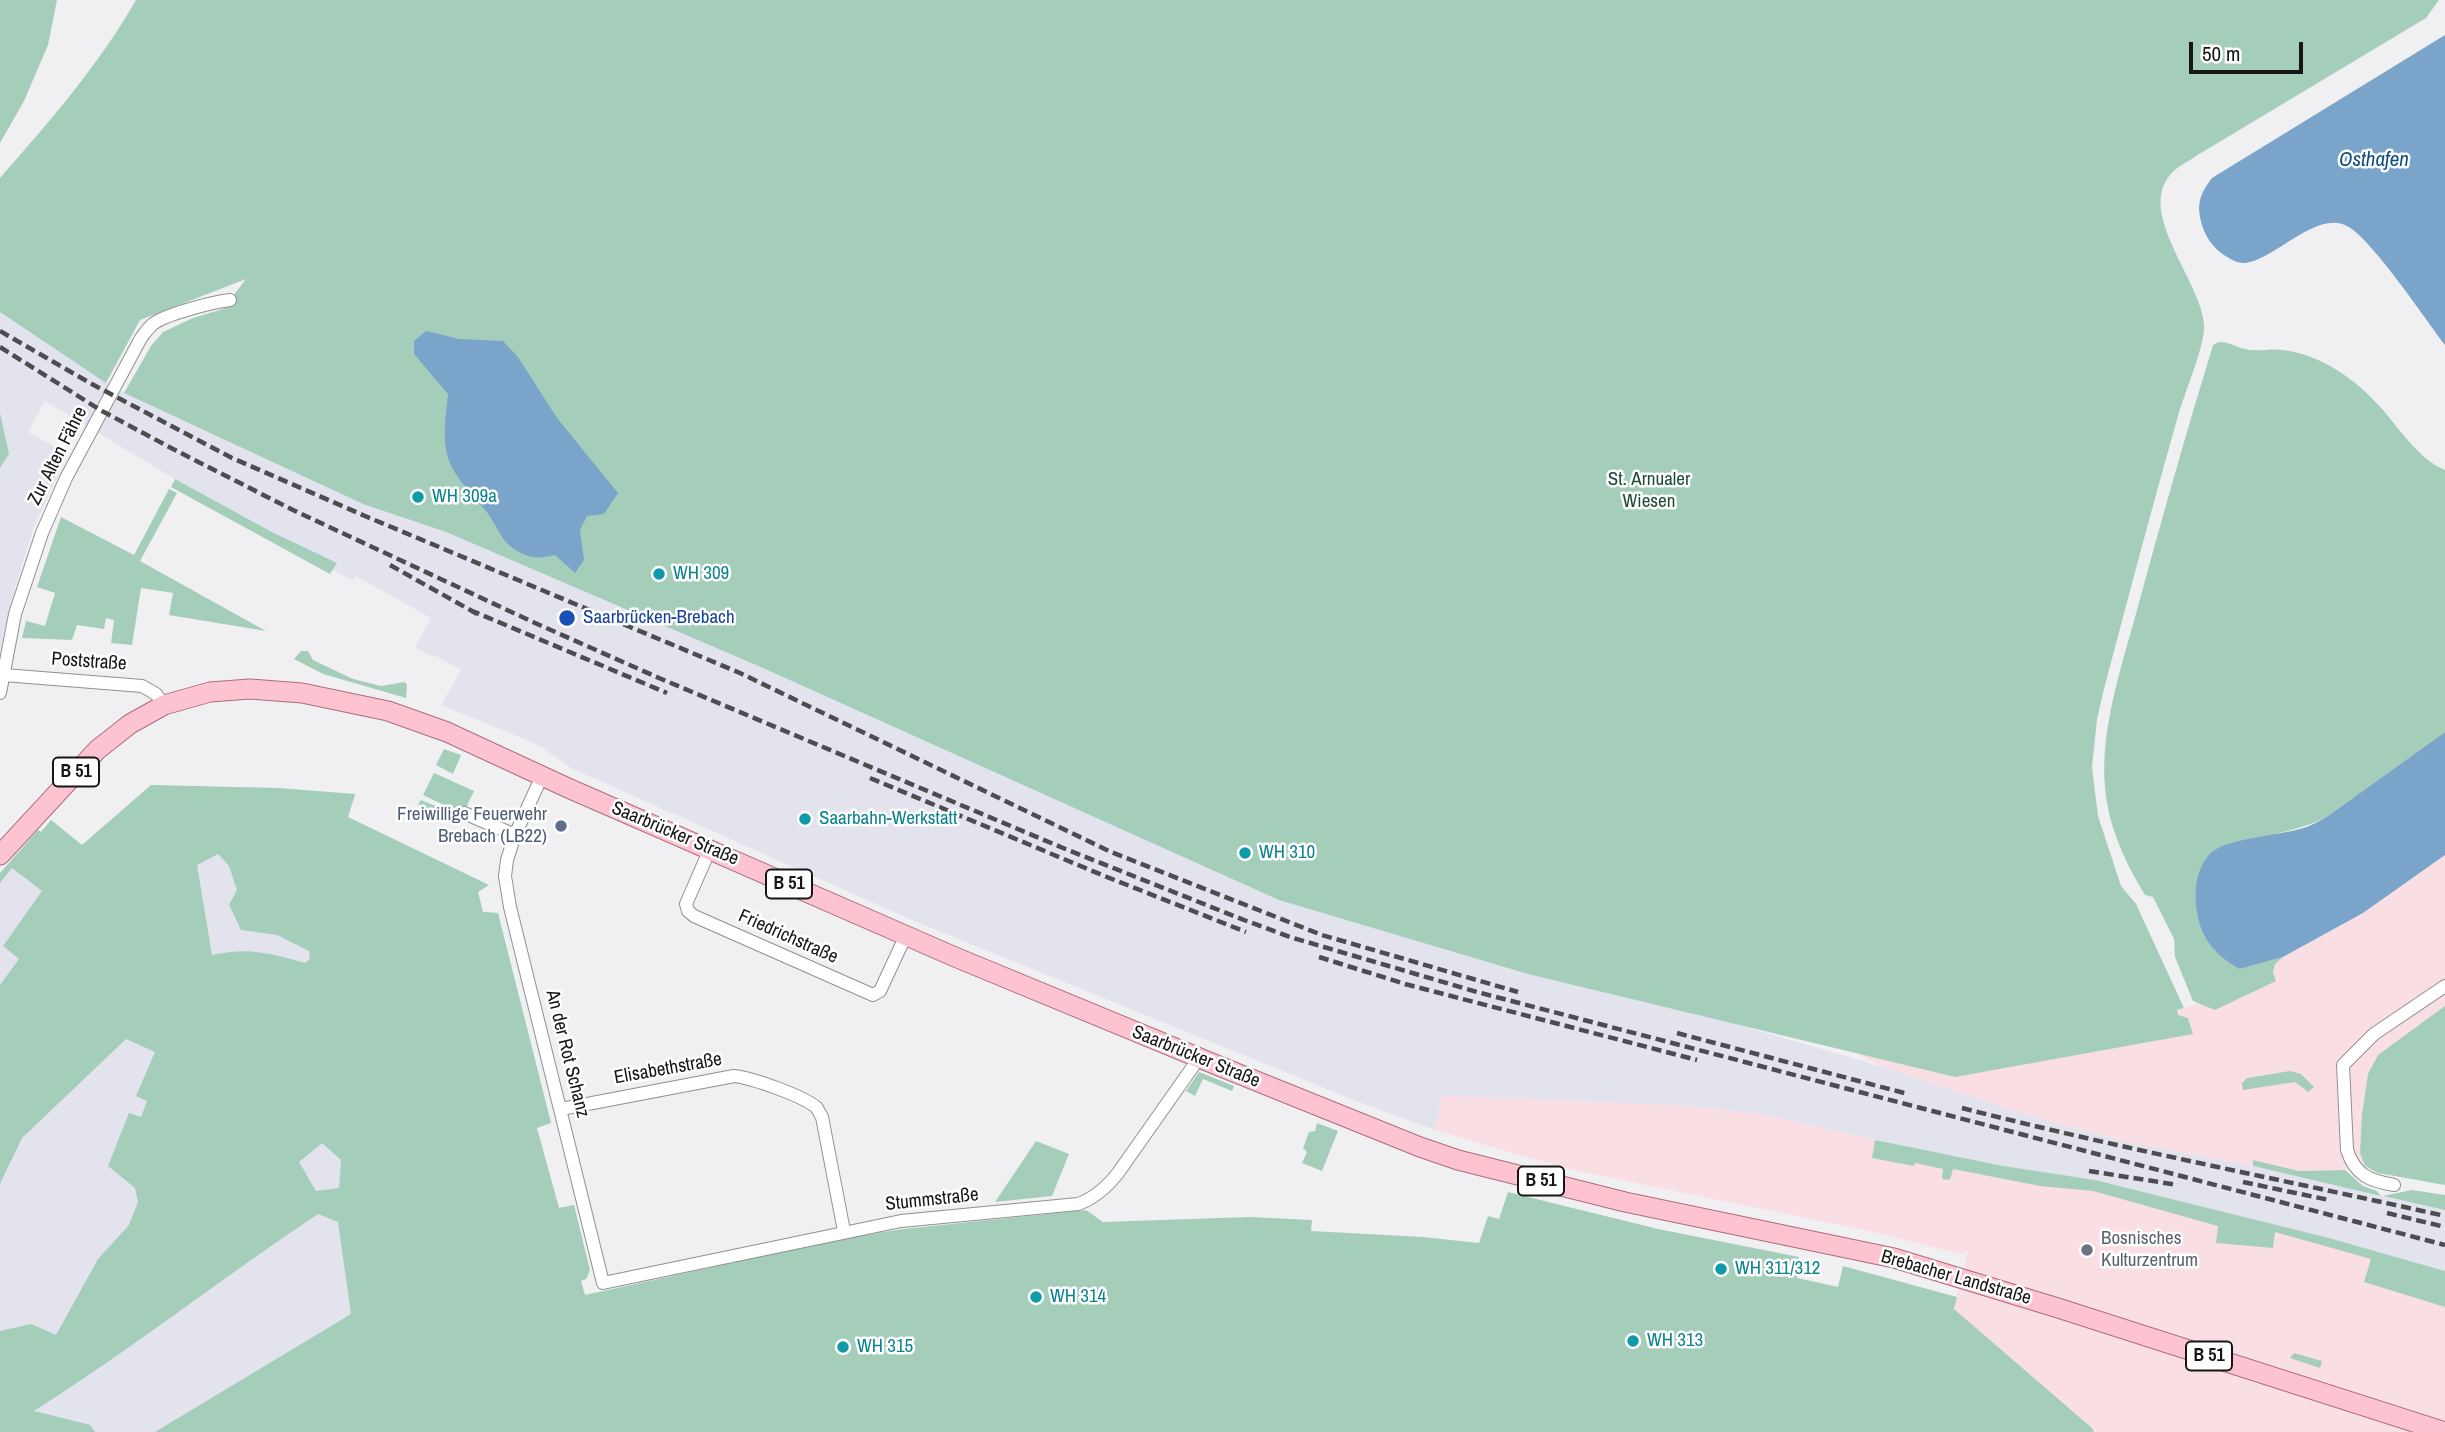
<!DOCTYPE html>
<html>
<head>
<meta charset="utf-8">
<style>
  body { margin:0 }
  #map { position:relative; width:2445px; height:1432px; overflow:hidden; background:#f0f0f2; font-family:"Archivo Narrow",sans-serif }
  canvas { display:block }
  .scale { position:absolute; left:2189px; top:42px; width:114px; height:32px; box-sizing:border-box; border:4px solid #161617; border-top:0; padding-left:9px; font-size:21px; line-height:24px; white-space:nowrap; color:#161617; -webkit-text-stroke:5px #fff; paint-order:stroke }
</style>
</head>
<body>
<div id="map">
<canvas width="2445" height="1432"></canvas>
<div class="scale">50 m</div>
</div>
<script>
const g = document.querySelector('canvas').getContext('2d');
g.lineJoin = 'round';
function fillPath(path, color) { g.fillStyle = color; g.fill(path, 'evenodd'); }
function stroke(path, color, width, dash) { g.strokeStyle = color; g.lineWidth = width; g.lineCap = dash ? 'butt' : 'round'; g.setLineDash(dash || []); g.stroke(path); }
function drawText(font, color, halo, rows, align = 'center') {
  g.font = font + ' "Archivo Narrow",sans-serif'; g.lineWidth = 5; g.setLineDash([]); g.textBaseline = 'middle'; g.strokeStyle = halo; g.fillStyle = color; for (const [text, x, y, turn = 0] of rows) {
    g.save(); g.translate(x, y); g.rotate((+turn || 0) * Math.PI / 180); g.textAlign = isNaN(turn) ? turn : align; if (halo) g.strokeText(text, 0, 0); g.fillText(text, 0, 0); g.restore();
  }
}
fillPath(new Path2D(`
  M 2445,855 L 2445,1073 L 2368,1074 L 2362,1114 L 2360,1153 L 2365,1166 L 2345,1170 L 2299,1171 L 2253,1160 L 2253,1166 L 2127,1142 L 2026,1115 L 1883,1067 L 1853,1051 L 2045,1059 L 2206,1000 L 2260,962 L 2284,957 L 2363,913 Z
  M 1442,1095 L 1692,1106 L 1761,1114 L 1957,1158 L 2043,1173 L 2095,1180 L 2445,1271 L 2445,1432 L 2094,1432 L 2092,1428 L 1954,1309 L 1968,1251 L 1961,1254 L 1869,1231 L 1582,1172 L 1522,1156 L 1435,1130 Z`), '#f9dfe4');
fillPath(new Path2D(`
  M 0,312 L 124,393 L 363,504 L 446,532 L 763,667 L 1280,899 L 1646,998 L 1883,1067 L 2026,1115 L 2127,1142 L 2253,1166 L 2445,1210 L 2445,1271 L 2329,1238 L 2095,1180 L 2043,1173 L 1957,1158 L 1761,1114 L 1692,1106 L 1442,1095 L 1435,1130 L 1354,1100 L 912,920 L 571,768 L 543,748 L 522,738 L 441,705 L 461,670 L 434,655 L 432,657 L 415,647 L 431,618 L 356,576 L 352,581 L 333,570 L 336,563 L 272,532 L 175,479 L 45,401 L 28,432 L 62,451 L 59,458 L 63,463 L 33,529 L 8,612 L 0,654 Z
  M 151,785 L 278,788 L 356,794 L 348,817 L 489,885 L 478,892 L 483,912 L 498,913 L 551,1123 L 537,1128 L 559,1208 L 574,1205 L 589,1275 L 586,1279 L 474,1314 L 283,1432 L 0,1432 L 0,883 L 51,820 L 82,845 Z`), '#e2e3ec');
fillPath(new Path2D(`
  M 0,0 L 57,0 L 48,45 L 24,101 L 0,143 Z
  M 136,0 L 2439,0 L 2426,18 L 2196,156 C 2188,162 2176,167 2170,175 C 2137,214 2201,281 2204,324 C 2206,344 2184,394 2178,416 C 2152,507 2128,598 2104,689 L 2097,719 L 2092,767 L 2098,816 L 2121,886 L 2136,904 L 2184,1008 L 2177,1010 L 2178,1015 L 2188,1018 L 2193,1034 L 1955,1077 L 1528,974 L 1279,900 L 763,668 L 446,532 L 363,504 L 124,393 L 151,346 L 163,332 L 193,318 L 223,309 L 246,279 L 140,320 L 106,383 L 0,312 L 0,178 C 49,122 99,65 136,0 Z
  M 2219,342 C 2230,342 2235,347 2245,349 C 2257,352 2271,348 2283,350 C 2322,355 2357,380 2383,410 C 2401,431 2419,459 2445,470 L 2445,732 L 2325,818 C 2289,835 2249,836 2213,852 L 2240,969 L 2283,957 L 2275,964 L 2273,972 L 2276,981 L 2215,1010 L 2193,1001 L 2175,957 L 2174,939 L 2153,897 L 2145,895 C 2125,862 2108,826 2105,787 C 2100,729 2122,665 2137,610 C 2161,521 2186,433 2213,345 Z
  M 0,413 L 9,454 L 0,468 Z
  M 175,479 L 272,532 L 337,563 L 330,574 L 171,487 Z
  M 169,489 L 177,493 L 140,561 L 266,631 L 169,615 L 173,593 L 141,588 L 132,645 L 111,643 L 114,620 L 106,618 L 104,629 L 77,625 L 72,640 L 22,638 L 26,621 L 45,626 L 55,593 L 37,587 L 61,517 L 134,555 Z
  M 301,651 L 308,651 L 313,660 L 353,679 L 381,686 L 404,682 L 407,684 L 406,698 L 323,674 L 294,659 Z
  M 444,749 L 461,755 L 453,774 L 436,765 Z
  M 434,773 L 474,791 L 464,812 L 459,812 L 423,795 Z
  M 151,785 L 278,788 L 355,794 L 348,817 L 489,885 L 478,892 L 483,912 L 498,913 L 551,1123 L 537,1128 L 559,1208 L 574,1205 L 590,1270 L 586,1279 L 581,1281 L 585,1295 L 846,1238 L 903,1229 L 1086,1210 L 1103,1222 L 1250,1217 L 1312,1220 L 1311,1231 L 1423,1237 L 1479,1243 L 1488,1216 L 1499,1219 L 1508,1192 L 1658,1229 L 1799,1257 L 1797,1278 L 1838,1287 L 1843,1266 L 1957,1297 L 1954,1309 L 2092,1428 L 2094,1432 L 155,1432 L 351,1314 L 338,1222 L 318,1214 C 222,1278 132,1349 34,1411 L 90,1425 L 95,1432 L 0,1432 L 0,1331 L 31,1324 L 56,1335 L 98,1259 L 129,1225 L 138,1202 L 135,1188 L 108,1166 L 129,1113 L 141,1117 L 147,1101 L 136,1096 L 155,1052 L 126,1039 L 22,1138 L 0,1184 L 0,985 L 19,959 L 3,946 L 42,891 L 12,868 L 0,883 L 0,873 L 38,830 L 41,832 L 51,820 L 82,845 ZM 218,854 L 229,866 L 237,890 L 229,905 L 241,930 L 277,935 L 309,951 L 310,959 L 305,963 C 268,953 250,947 212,955 L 197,865 ZM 322,1143 L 341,1160 L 339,1188 L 316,1191 L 299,1162 Z
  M 421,800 L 448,811 L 450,812 L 448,818 L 418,804 Z
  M 2445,1006 L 2445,1185 L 2378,1173 L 2365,1166 L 2360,1153 L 2362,1114 L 2368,1074 L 2378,1055 Z
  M 2290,1071 L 2301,1074 L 2314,1087 L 2308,1092 L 2295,1082 L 2243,1090 L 2242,1083 L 2247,1078 Z
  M 1199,1072 L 1234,1086 L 1232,1091 L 1203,1079 L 1195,1096 L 1186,1091 Z
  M 1317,1123 L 1338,1131 L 1322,1171 L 1302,1163 L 1307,1152 L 1303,1148 L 1309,1132 L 1315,1131 Z
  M 1875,1140 L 2003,1166 L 2095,1180 L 2329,1238 L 2445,1271 L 2445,1307 L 2364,1282 L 2371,1259 L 2275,1232 L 2273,1248 L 2216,1243 L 2218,1226 L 2093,1191 L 2040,1186 L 1953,1169 L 1950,1180 L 1942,1179 L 1943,1169 L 1915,1163 L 1914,1166 L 1872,1158 Z
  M 1036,1141 L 1069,1154 L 1052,1196 L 995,1202 Z
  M 2253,1160 L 2299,1171 L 2345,1170 L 2363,1186 L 2377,1191 L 2381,1196 L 2253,1166 Z
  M 2412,1190 L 2445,1195 L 2445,1210 L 2383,1196 Z
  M 2294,1353 L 2322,1361 L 2320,1368 L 2290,1358 Z`), '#a5ceba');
fillPath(new Path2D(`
  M 2445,35 L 2445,345 C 2426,320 2371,238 2347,226 C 2316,210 2275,260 2245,263 C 2237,264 2227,257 2221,253 C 2209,243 2203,232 2200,217 C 2197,201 2202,191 2212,178 Z
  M 426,331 L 459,339 L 503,341 L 518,357 L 557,418 L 618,493 L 604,514 L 587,516 L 580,530 L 584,560 L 575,573 L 555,555 C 539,559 530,559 514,549 C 501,541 496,523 486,511 C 473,495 455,479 448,458 C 442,438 446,415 448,394 L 414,354 L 414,341 Z
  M 2445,732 L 2445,855 L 2363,913 L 2283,957 L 2240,969 C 2217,957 2201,939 2197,912 C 2194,892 2195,868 2212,852 C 2227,839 2279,835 2300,829 C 2309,827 2317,822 2325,818 Z`), '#7ba4ca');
const minor = new Path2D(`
  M 4,675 L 142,686 L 156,694 L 164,705
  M 0,693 L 15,614 L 42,533 L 66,478 L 141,338 C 145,333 148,328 153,324 C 166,314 213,302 230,300
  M 542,776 L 515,835 L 507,860 L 505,876 L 510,907 L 603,1283 L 901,1221 L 1078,1204 C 1095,1198 1107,1187 1118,1173 L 1199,1058
  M 464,813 L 515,835
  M 710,849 L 686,904 L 688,911 L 694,916 L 873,995 L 880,991 L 906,935
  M 561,1109 L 734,1076 C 752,1078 804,1096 817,1108 C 817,1109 822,1117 822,1117 L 844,1231
  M 2394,1185 C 2370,1181 2355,1175 2347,1150 L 2343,1065 L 2374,1034 L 2445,986`);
const primary = new Path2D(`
  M 0,855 L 97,750 L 130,724 L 164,705 L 210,692 L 250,689 L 302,693 L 388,711 L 447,732 L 568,788 L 955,957 L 1214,1064 L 1420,1147 L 1458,1160 L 1625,1202 L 1894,1258 L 2058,1308 L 2445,1432`);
stroke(minor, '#909092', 14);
stroke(primary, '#ac6c7c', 21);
stroke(minor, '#fff', 12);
stroke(primary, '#fec3d1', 19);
stroke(new Path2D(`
  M 0,331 L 90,383 L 232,458 L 365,516 L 740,673 L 1111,852 L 1322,935 L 1518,992
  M 0,347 L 102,411 L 173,449 L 293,510 L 535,623 L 659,678 L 1063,848 L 1244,920 L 1290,937 L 1477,992 L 2445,1245
  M 390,565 L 479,615
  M 470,610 L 667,693
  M 870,778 L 1102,875 L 1246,932
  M 1319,957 L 1405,984 L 1697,1060
  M 1677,1033 L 1908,1094
  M 1962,1108 C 2122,1149 2284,1180 2445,1216
  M 2089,1171 L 2178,1185
  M 2243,1182 L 2329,1200
  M 2387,1213 L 2445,1227`), '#4d4d4f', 4.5, [10, 5]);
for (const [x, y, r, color] of [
  [418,497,7,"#0f9aa8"],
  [659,574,7,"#0f9aa8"],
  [567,618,9,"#1a4fb4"],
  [805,819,7,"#0f9aa8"],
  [561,826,7,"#5c6f8a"],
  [1245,853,7,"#0f9aa8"],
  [2087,1250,7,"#6b7280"],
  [1721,1269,7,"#0f9aa8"],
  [1036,1297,7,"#0f9aa8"],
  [1633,1341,7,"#0f9aa8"],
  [843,1347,7,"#0f9aa8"]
]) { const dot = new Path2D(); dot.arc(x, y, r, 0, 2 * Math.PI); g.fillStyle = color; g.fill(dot); stroke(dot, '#fff', 2.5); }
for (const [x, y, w] of [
  [76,772,46],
  [789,884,46],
  [1541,1181,46],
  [2209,1356,46]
]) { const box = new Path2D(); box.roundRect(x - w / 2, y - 14.5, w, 29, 5); g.fillStyle = '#fff'; g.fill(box); stroke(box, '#161617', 2); }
drawText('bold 18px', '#161617', null, [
  ["B 51",76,772],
  ["B 51",789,884],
  ["B 51",1541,1181],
  ["B 51",2209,1356]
]);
drawText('19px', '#161617', '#fff', [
  ["Zur Alten Fähre",58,456,-63],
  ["Poststraße",89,662,4],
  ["Saarbrücker Straße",675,834,23],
  ["Friedrichstraße",788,937,24],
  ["An der Rot Schanz",567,1054,76],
  ["Saarbrücker Straße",1196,1057,22],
  ["Elisabethstraße",668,1069,-10],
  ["Stummstraße",932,1200,-6],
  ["Brebacher Landstraße",1956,1278,16]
]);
drawText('19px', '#1c4b38', '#fff', [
  ["St. Arnualer",1649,480],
  ["Wiesen",1649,502]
]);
drawText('19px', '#0d838f', '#fff', [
  ["WH 309a",432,497],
  ["WH 309",673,574],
  ["Saarbahn-Werkstatt",819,819],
  ["WH 310",1259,853],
  ["WH 311/312",1735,1269],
  ["WH 314",1050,1297],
  ["WH 313",1647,1341],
  ["WH 315",857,1347]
], 'left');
drawText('19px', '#164399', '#fff', [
  ["Saarbrücken-Brebach",583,618]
], 'left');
drawText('19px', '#4e5e75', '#fff', [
  ["Freiwillige Feuerwehr",547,815],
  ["Brebach (LB22)",547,837]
], 'right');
drawText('19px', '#5b616d', '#fff', [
  ["Bosnisches",2101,1239],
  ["Kulturzentrum",2101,1261]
], 'left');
drawText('italic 21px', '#0e4d7e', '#fff', [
  ["Osthafen",2374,160]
]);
</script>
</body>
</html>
